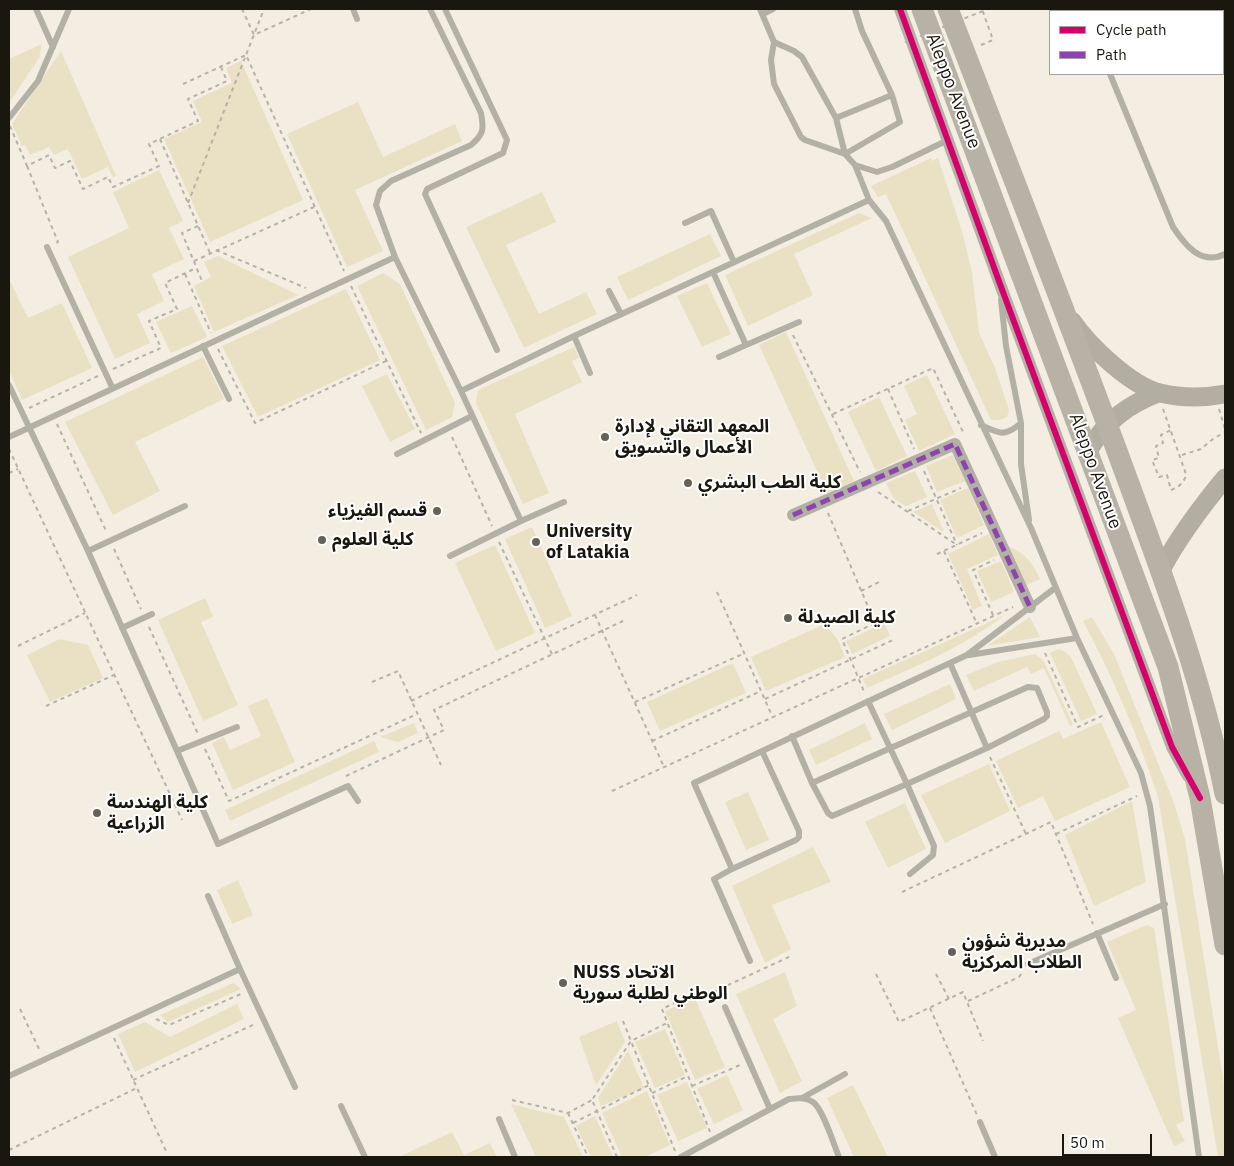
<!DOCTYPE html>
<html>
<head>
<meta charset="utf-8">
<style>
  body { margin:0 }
  #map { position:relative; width:1234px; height:1166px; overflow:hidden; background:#f3eee1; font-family:"IBM Plex Sans",sans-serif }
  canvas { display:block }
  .frame { position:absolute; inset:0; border:10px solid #1a170f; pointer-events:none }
  .legend { position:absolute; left:1049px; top:10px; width:175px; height:65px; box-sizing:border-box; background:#fff; border:1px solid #a3a29f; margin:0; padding:6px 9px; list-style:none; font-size:15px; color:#1a170f }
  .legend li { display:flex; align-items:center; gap:10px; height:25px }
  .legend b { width:25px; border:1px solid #a3a29f }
  .scale { position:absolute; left:1062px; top:1134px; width:90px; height:22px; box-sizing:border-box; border:2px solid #1a170f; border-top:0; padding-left:6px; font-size:15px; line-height:18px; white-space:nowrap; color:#1a170f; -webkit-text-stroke:4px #fff; paint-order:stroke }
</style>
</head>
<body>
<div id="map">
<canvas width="1234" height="1166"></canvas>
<div class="frame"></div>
<ul class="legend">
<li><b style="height:6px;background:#d6006c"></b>Cycle path</li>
<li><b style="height:6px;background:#8e44ad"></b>Path</li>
</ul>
<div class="scale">50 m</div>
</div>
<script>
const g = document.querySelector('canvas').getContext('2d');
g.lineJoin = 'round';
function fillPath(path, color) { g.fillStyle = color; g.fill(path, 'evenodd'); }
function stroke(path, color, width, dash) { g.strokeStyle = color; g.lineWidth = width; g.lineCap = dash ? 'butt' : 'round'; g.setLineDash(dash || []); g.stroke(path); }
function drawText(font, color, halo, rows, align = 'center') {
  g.font = font + ' "IBM Plex Sans","Noto Sans Arabic",sans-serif'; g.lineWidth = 4; g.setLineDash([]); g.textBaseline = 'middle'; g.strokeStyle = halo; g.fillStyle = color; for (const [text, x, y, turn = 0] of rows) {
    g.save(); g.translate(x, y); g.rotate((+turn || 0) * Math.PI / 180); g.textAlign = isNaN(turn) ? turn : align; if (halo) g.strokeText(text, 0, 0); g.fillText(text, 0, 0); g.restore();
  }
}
fillPath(new Path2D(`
  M 42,44 L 39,58 L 9,103 L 9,59 Z
  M 61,51 L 116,176 L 113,177 L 108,167 L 82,179 L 68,149 L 54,155 L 49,147 L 30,155 L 25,145 L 22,146 L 12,124 Z
  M 241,61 L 303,200 L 210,242 L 164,139 L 202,122 L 193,101 L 232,83 L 226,68 Z
  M 358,102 L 383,157 L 455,124 L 462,141 L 355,190 L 383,251 L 347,267 L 287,134 Z
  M 931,158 L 932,161 L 938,158 L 962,231 L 972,272 L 979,332 L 989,355 L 994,365 L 1009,410 L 1007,417 L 1000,420 L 991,420 L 886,194 L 878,197 L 871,186 Z
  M 159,170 L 183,221 L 169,228 L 184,259 L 152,274 L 164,301 L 137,314 L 150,343 L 115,359 L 68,257 L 129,228 L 113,192 Z
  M 542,192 L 556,222 L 506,245 L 539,314 L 586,292 L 597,314 L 524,348 L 466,227 Z
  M 859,213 L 872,218 L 794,254 L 813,295 L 748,326 L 725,275 Z
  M 710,234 L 721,256 L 628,300 L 617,277 Z
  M 218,256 L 298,295 L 214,332 L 194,286 L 211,277 L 204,262 Z
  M 383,273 L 400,284 L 455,403 L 452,417 L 426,430 L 357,286 Z
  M 9,279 L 28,318 L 62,303 L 92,368 L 22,400 L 9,370 Z
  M 707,283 L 731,334 L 702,347 L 677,296 Z
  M 346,289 L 380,360 L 258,417 L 222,346 Z
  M 192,306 L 207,337 L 171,353 L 156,322 Z
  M 786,332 L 854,481 L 827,493 L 759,345 Z
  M 574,347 L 579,358 L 572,361 L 582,382 L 515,414 L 549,493 L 523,504 L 476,403 L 478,390 Z
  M 203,357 L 224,399 L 135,442 L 160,491 L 113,515 L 65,422 Z
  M 387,374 L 415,429 L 390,442 L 362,386 Z
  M 927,375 L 955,434 L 919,451 L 905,420 L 917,414 L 904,386 Z
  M 879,397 L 907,456 L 876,471 L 848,412 Z
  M 953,455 L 965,481 L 937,492 L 926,466 Z
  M 915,471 L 927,497 L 906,506 L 894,499 L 886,483 Z
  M 968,488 L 984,525 L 957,538 L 940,500 Z
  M 932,504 L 944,532 L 913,512 Z
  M 532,527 L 572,616 L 545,628 L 505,539 Z
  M 989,534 L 998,555 L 967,569 L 982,606 L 973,610 L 948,554 Z
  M 495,545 L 535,633 L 496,651 L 455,563 Z
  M 1006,545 C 1025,554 1031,559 1040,579 L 1024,586 Z
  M 1001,561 L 1014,592 L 991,602 L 977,571 Z
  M 205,598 L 213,617 L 201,622 L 238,705 L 203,721 L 158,620 Z
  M 1005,615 C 963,647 915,667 867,688 L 863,679 Z
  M 1030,617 L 1040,637 L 987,646 Z
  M 1092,617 L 1114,654 L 1174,803 L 1185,839 L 1225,1091 L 1225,1157 L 1218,1157 L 1158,797 C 1138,736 1113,677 1083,621 Z
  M 884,623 L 890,636 L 852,654 L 846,641 Z
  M 825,624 L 838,640 L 845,657 L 766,691 L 751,657 Z
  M 60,639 L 88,645 L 103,678 L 50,702 L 27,655 Z
  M 1058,649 L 1064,651 L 1071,657 L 1097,714 L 1081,721 L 1050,653 Z
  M 1035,654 L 1043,660 L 1073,724 L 1070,726 L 1044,668 L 1031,674 L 1027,667 L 974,691 L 966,675 L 998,662 Z
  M 733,663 L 746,693 L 660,731 L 647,702 Z
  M 950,684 L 956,699 L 892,730 L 884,714 Z
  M 267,698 L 295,762 L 233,790 L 212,743 L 224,737 L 230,750 L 261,736 L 248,706 Z
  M 1101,722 L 1130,787 L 1055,821 L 1043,796 L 1018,808 L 996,761 L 1059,731 L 1063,739 Z
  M 414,723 L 418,733 L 398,742 L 380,737 Z
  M 865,723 L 872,739 L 816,765 L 809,750 Z
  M 374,741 L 379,752 L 230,821 L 225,810 Z
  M 989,764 L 1010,811 L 945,843 L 921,795 Z
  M 748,792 L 769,840 L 746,850 L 725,802 Z
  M 1132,801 L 1146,882 L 1094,906 L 1065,835 Z
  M 905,803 L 926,849 L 888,868 L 865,822 Z
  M 813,847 L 831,882 L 772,905 L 791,949 L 765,963 L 732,886 Z
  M 238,880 L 253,915 L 232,924 L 217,890 Z
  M 1147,925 L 1154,928 L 1184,1121 L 1176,1125 L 1185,1141 L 1174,1146 L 1118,1018 L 1136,1010 L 1107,942 Z
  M 785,972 L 797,1006 L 773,1019 L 802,1081 L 780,1093 L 736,994 Z
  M 233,983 L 241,989 L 168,1022 L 160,1015 Z
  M 695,998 L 725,1067 L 695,1080 L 665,1011 Z
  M 237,1004 L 244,1019 L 135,1072 L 118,1034 L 145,1022 L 170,1037 Z
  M 617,1021 L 625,1042 L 596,1085 L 579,1037 Z
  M 665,1029 L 685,1075 L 655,1088 L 635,1042 Z
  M 628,1051 L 644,1088 L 601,1106 L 598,1098 Z
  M 727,1075 L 743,1110 L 714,1124 L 697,1089 Z
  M 687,1082 L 707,1128 L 678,1141 L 657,1095 Z
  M 853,1085 L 888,1157 L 854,1157 L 827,1098 Z
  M 647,1091 L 670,1145 L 645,1157 L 622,1157 L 602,1113 Z
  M 511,1104 L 564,1117 L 583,1157 L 536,1157 Z
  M 595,1116 L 613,1157 L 591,1157 L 576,1126 Z
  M 452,1132 L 464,1155 L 490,1143 L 497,1157 L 399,1157 Z`), '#eae0c4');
stroke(new Path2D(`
  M 242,9 L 254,35 L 311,9
  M 981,45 L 993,40 L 982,9
  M 183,84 L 246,55 L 344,271
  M 10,126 L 27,166 L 49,155 L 55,168 L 70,161 L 83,189 L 108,177 L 113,187 L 159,166 L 149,144 L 198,121 L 188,99 L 227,81 L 221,67
  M 160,139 L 210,253
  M 27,166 L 58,242 L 56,243
  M 188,203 L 264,9
  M 198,226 L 182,233 L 202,281
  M 216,250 L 306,288
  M 194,261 L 314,207
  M 185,274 L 211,333
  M 351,286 L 421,433
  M 793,335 L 860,472
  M 218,349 L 255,423 L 386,361
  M 113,369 L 161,348 L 149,321 L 177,309 L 165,283 L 196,268
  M 888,389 L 914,449
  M 29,408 L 98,376
  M 1163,409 L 1186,474 C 1185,482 1179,487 1171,490 L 1167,475 L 1159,477 L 1152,460 L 1159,458 L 1156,446 L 1163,443 L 1161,435 L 1171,430
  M 1219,409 L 1225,429
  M 833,414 L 933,368 L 963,432
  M 57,424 L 107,533
  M 452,437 L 492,526
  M 9,449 L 182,820
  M 1182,455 L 1201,449 L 1213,439 L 1225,432
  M 924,471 L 957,545
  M 9,473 L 18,469
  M 878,492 L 957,545
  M 908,511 L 961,488
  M 828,513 L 875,623 L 842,639 L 865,694
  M 499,542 L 552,654
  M 114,549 L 141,609
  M 944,551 L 977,624
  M 937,554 L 982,533
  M 861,591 L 881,581
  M 717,592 L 773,718
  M 595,615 L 664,767
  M 993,615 L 973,570 L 994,560
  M 149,627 L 198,734
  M 18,646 L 85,613
  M 1045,653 L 1078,727 L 1104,715
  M 372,682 L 398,671 L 441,765
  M 765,699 L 893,640
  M 411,701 L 637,595
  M 635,702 L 745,653
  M 46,706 L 114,675
  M 652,741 L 761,691
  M 205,749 L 229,801 L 417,714
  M 990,757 L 1026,834
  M 346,776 L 444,730 L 434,710 L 623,621
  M 612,791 L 1013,607
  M 1056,834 L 1137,796
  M 902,892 L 1051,822 L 1093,924
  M 876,974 L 899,1022 L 963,992 L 983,1041
  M 936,974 L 949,999
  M 717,991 L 721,1000
  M 968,1001 L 1019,977 L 1023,972
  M 930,1008 L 977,1115
  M 20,1009 L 40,1051
  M 156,1019 L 169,1025 L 241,994
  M 623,1021 L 675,1151
  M 114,1038 L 166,1151
  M 133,1080 L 255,1024
  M 692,1086 L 740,1065
  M 652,1093 L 688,1076
  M 512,1100 L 568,1113 L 592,1100
  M 568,1113 L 588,1157
  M 573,1123 L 649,1085
  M 710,1132 L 662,1009 L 697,992 L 700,998 L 791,956
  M 9,1150 L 137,1088
  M 617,1157 L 592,1100 L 631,1041 L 667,1023`), '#b5b2a8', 2, [4, 4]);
stroke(new Path2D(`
  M 36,9 L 53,47
  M 353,9 L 357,19
  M 430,9 L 481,113 C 484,129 484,134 471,145 L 391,181 L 380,191 L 376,205 L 395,257 L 461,391 L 574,336 L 869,200
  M 445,9 L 507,140 L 503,153 L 427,189 L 425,194 L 497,350
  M 760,9 L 774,42 L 794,51 L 802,57 L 836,118 L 845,154 L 855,165 L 869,200 L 886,221 L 1031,528 L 1077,638 L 1141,773 L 1150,806 L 1199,1157
  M 1156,11 L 1160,9
  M 763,14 L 773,9
  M 774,42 L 771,60 L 774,84 L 801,137 L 805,140 L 845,154 L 900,122 L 892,95
  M 1110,74 L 1173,227 C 1185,245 1201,266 1225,254
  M 9,118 L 38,81 L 69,9
  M 836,118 L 892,95 L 862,31 L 855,9
  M 855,165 L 877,172 L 892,167 L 948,140
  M 685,223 L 711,211 L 734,262
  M 47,247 L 112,387
  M 713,272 L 746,345 L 719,357
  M 609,291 L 621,314
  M 1001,300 L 1006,346 L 1021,423 L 1021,464 L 1029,520
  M 574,336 L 590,373
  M 746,345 L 799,322
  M 203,346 L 229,399
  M 9,385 L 88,551 L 177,751 L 237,727
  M 461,391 L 521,521 L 564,502
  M 981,425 C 1000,434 1005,437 1021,423
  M 9,437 L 395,257
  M 397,454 L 472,416
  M 88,551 L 185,506
  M 450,556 L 521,521
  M 122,628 L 152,614
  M 969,655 L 1077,638
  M 792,736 L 812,783 L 828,813 L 832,816 L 907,784 L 868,701
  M 177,751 L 218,844 L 348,786 L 358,801
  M 812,783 L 1028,687 L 1037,688 L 1047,712 L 1047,716 L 1044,719 L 987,748
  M 732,869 L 796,840 L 799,837 L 799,831 L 762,751
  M 910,874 L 933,855 L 934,846 L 907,784 L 987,748 L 950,663
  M 208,896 L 240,969
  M 1097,933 L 1116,978
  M 750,961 L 714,879 L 732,869 L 694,783 L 967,655 L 1055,588
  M 1028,964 L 1165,904
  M 725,1007 L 770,1109
  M 9,1076 L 240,969 L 295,1087
  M 802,1098 L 845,1074
  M 341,1106 L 365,1157
  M 499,1119 L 515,1157
  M 980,1122 L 995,1157
  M 681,1157 L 789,1099 C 798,1098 805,1097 813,1102 C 823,1109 834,1145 839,1157`), '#b3b0a5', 6);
stroke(new Path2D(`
  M 900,9 L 1000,284 L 1172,747 L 1188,776
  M 1198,9 L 1200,11
  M 1223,40 L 1225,43
  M 793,515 L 955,444 L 1030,607`), '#b3b0a5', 12);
stroke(new Path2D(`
  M 1072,321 C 1088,345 1131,386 1160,393 C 1181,398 1204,398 1225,394
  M 1088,451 C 1105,422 1127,405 1158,393
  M 1161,570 C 1179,536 1201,507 1225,478`), '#b2aea2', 19);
stroke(new Path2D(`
  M 922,9 L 1168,667 L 1200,798 L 1225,945
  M 948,9 C 1005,156 1062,303 1117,451 C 1158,563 1202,676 1225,794`), '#b7b2a5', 21);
stroke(new Path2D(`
  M 905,42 L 983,11`), '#b5b2a8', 2, [4, 4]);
stroke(new Path2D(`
  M 1198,9 L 1200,11
  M 1223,40 L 1225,43
  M 793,515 L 955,444 L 1030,607`), '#8e44ad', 5, [10, 5]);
stroke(new Path2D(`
  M 900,9 L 1000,284 L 1172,747 L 1200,798`), '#d6006c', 6);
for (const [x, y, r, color] of [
  [605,437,5,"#666258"],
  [688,483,5,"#666258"],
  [437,511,5,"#666258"],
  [322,540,5,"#666258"],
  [536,542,5,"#666258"],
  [788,618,5,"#666258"],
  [97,813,5,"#666258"],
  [952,952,5,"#666258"],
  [563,983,5,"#666258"]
]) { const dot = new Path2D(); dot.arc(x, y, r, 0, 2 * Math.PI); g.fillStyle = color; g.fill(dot); stroke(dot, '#fff', 2); }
drawText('18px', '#1a170f', '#fff', [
  ["Aleppo Avenue",953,91,69],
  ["Aleppo Avenue",1095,471,70]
]);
drawText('bold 18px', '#1a170f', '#fff', [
  ["المعهد التقاني لإدارة",615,427],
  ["الأعمال والتسويق",615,448],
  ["كلية الطب البشري",698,483],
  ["قسم الفيزياء",427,511,"right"],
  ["University",546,532],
  ["of Latakia",546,553],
  ["كلية العلوم",332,540],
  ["كلية الصيدلة",798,618],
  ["كلية الهندسة",107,803],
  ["الزراعية",107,824],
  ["مديرية شؤون",962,942],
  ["الطلاب المركزية",962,963],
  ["NUSS الاتحاد",573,973],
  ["الوطني لطلبة سورية",573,994]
], 'left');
</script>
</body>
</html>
